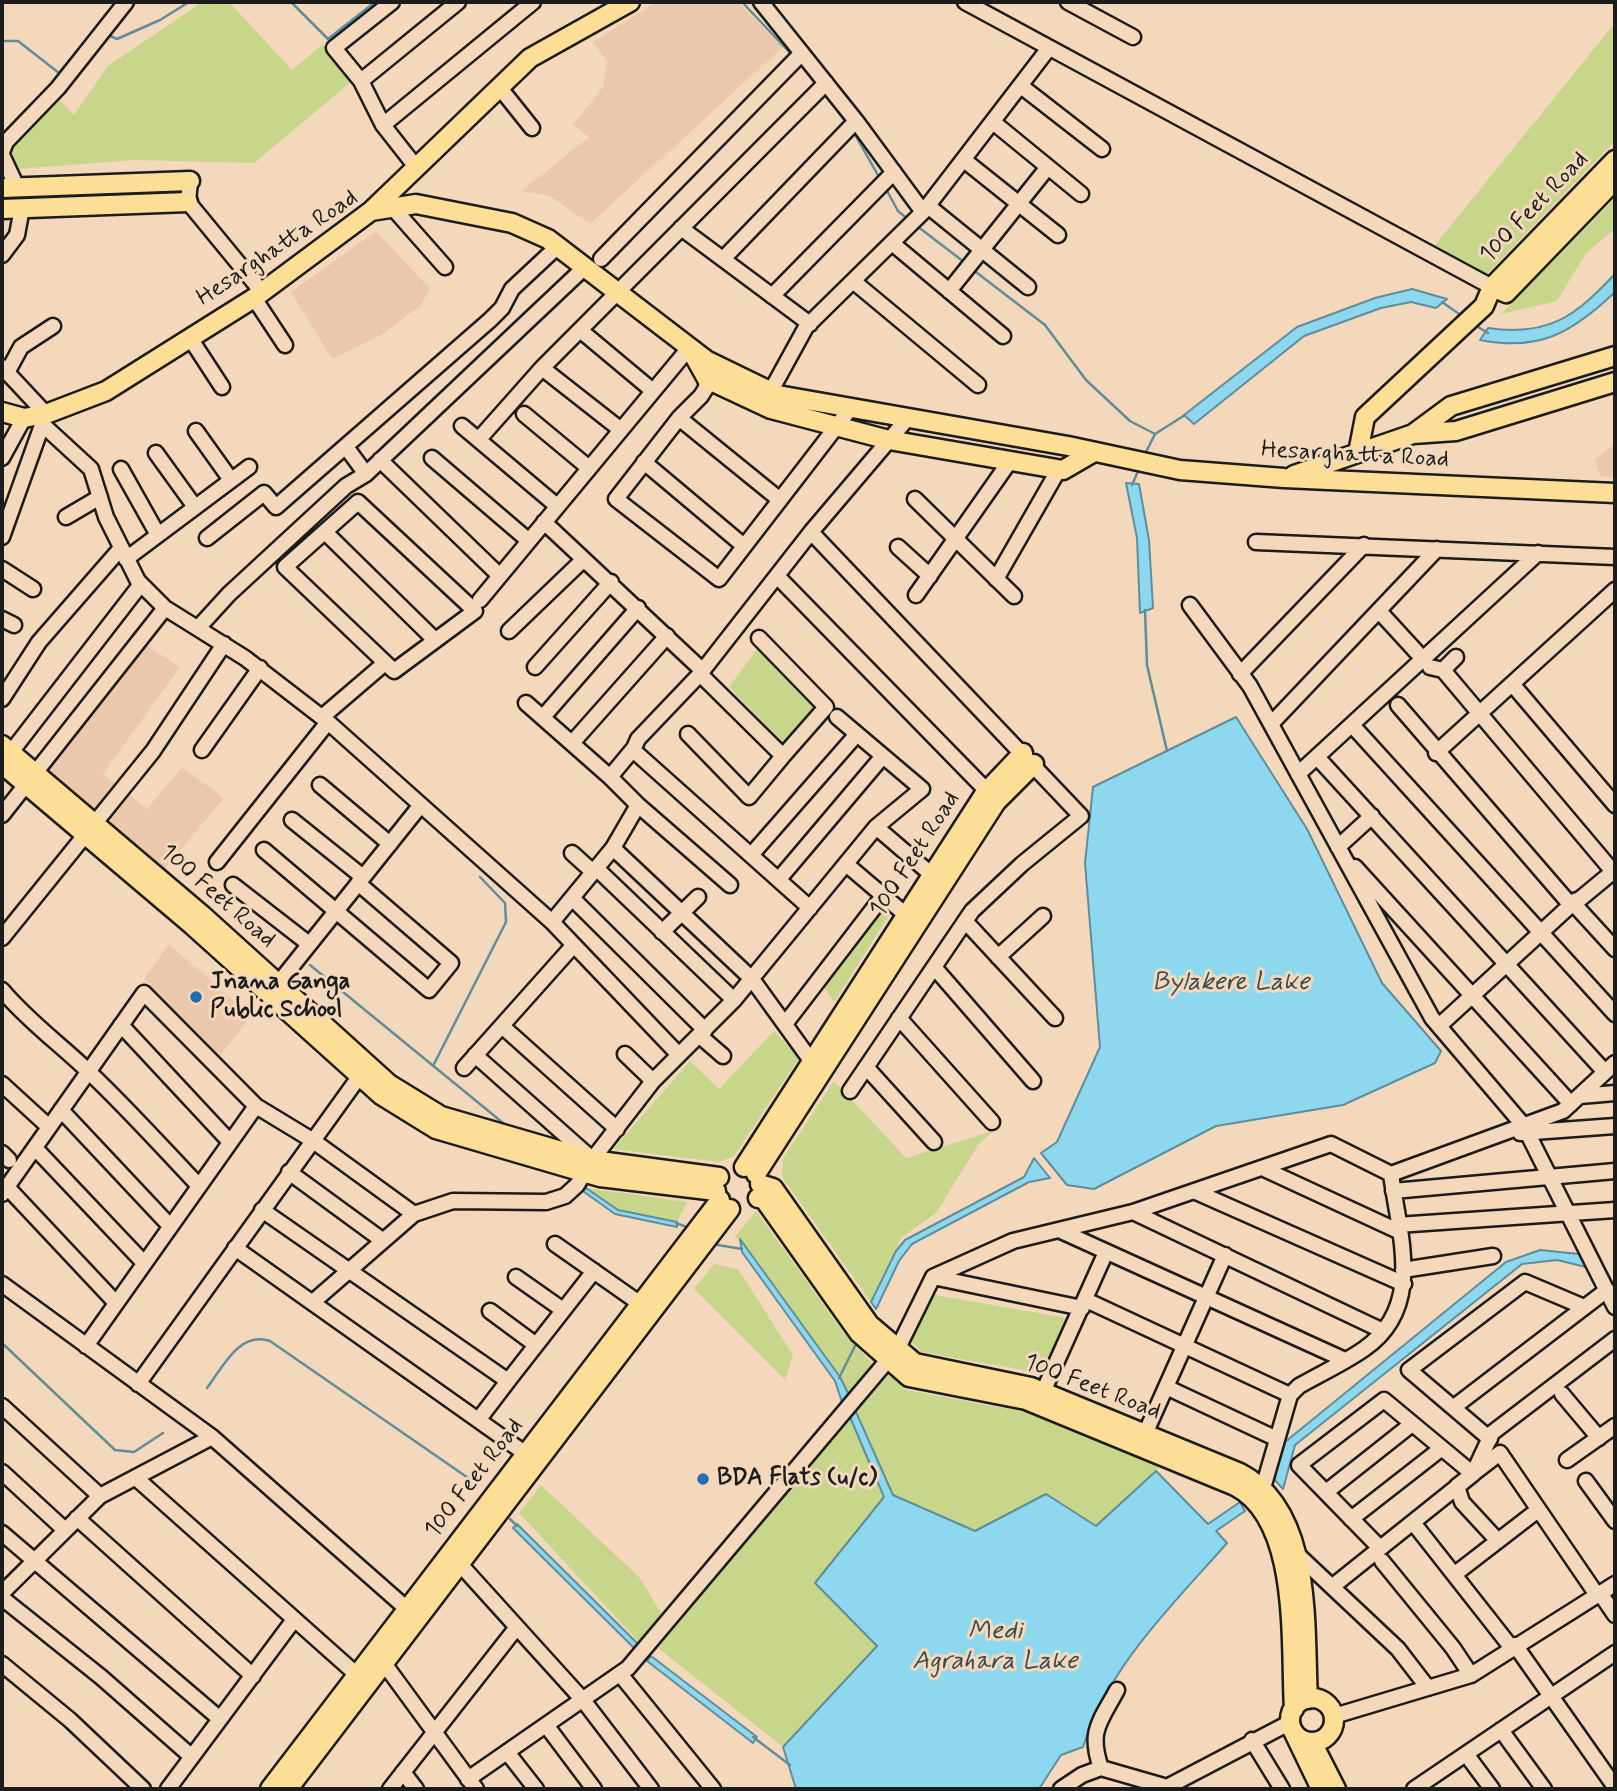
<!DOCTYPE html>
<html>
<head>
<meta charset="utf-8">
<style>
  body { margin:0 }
  #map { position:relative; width:1617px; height:1791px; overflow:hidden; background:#f4d8bb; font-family:Mynerve,sans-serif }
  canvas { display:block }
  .frame { position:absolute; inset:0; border:4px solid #1c1c1c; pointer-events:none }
</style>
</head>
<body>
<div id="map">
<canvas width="1617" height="1791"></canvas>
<div class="frame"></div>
</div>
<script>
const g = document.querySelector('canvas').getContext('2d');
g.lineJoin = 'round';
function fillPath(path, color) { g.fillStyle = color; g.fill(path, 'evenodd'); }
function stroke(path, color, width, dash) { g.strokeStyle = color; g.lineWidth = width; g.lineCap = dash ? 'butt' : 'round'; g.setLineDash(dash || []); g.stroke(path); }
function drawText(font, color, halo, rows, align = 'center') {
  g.font = font + ' Mynerve,sans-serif'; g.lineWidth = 6; g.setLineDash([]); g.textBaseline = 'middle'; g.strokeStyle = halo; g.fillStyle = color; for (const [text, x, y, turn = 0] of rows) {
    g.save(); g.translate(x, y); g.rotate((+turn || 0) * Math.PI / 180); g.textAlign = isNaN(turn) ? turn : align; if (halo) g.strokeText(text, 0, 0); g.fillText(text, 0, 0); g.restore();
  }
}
fillPath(new Path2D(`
  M 656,2 L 738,2 L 783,47 L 590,224 L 550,196 L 522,191 L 589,137 L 573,125 L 603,87 L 607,61 L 593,42 Z
  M 376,231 L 430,289 L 421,305 L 383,334 L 332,359 L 291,292 Z
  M 1615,443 L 1615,478 L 1600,476 L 1595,460 Z
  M 145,644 L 180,667 L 103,774 L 118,787 L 94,813 L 46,775 Z
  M 182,767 L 224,798 L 162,872 L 102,824 L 127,793 L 147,809 Z
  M 169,944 L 251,1016 L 220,1056 L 144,979 Z`), '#ebc8ac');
fillPath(new Path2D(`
  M 229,2 L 292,70 L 323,44 L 352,81 L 254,163 L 135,160 L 17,169 L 11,149 L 60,100 L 74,115 L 108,66 L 201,3 Z
  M 1615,23 L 1615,141 L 1487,274 L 1435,245 Z
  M 1615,198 L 1615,229 L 1586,253 L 1557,301 L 1501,314 Z
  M 761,644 L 820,706 L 787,746 L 729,687 Z
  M 882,904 L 891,912 L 834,1002 L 822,985 Z
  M 774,1031 L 799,1058 L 734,1156 L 719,1162 L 613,1149 L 690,1061 L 719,1089 Z
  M 834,1081 L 906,1158 L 993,1131 L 978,1145 L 936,1213 L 902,1237 L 871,1302 L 782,1177 L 783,1158 Z
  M 586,1188 L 687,1202 L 677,1222 L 618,1210 Z
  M 756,1211 L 846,1336 L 874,1365 L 849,1395 L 840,1376 L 740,1239 L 734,1238 Z
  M 714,1264 L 738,1269 L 793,1355 L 785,1380 L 694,1289 Z
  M 935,1295 L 1072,1319 L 1045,1374 L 922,1352 L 909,1339 Z
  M 889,1375 L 906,1390 L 1031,1413 L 1161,1461 L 1156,1471 L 1096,1527 L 1046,1494 L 975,1531 L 893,1495 L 856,1412 Z
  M 850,1417 L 885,1497 L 815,1583 L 877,1645 L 783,1747 L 658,1648 Z
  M 541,1485 L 639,1577 L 663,1616 L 640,1643 L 519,1513 Z`), '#c7d68a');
const water = new Path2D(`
  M 1615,274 L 1615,292 C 1573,332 1540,352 1480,340 L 1488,328 C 1549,337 1575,316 1615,274 Z
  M 1412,289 L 1447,299 L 1436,308 L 1411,302 L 1381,308 L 1304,336 L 1194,424 L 1184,415 L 1297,327 L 1375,298 Z
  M 1126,483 L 1139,484 L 1149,540 L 1153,608 L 1140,613 L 1137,538 Z
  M 1236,717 L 1307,829 L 1382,983 L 1441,1051 L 1435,1063 L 1343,1105 L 1216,1126 L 1094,1189 L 1067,1185 L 1041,1153 L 1057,1142 L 1100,1047 L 1085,863 L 1093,787 Z
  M 1034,1158 L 1050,1178 L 1029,1182 L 912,1244 L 899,1261 L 876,1309 L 871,1302 L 896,1251 L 905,1240 L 1024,1177 Z
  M 586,1188 L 618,1210 L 677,1222 L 677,1227 L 615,1214 L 580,1189 Z
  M 740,1239 L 840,1377 L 849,1395 L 842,1402 L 835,1381 L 742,1252 Z
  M 1540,1250 L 1579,1254 L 1586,1267 L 1557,1260 L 1522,1264 L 1295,1445 L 1283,1489 L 1274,1479 L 1285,1442 L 1506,1262 Z
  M 856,1412 L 893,1495 L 975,1531 L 1046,1494 L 1096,1526 L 1156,1471 L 1208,1524 L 1240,1502 L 1245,1511 L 1216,1531 L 1227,1543 C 1171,1607 1110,1664 1083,1747 L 1061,1755 L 1039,1789 L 796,1789 L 783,1747 L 877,1646 L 815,1583 L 884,1497 L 850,1417 Z
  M 517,1524 L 639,1645 L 635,1649 L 513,1528 Z
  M 651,1656 L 757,1737 L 753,1743 L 647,1661 Z`);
fillPath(water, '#8ed8ef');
stroke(water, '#608d9b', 2);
stroke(new Path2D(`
  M 291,2 L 328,39 L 375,2
  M 742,2 L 793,56
  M 108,35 L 117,39 L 160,20 L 189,2
  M 2,41 L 18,41 L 59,73 L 93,32
  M 853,131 L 879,177
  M 886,189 L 898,211 L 909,220
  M 917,226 L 964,262
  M 972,269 L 1045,325 L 1086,380 L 1130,421 L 1155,434
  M 1442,302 L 1462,316
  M 1473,324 L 1488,333
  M 1144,456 L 1155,434 L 1185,415
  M 1132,485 L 1139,469
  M 1145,610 L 1147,665 L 1167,751
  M 310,965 L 508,1127
  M 433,1066 L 506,922 L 505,903 L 480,877
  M 676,1223 L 689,1228
  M 712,1244 L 742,1249
  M 2,1343 L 115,1450 L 134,1452 L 163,1433
  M 839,1378 L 858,1340
  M 207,1388 C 223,1367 239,1331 270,1341 L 474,1482
  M 510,1519 L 517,1526
  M 753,1737 L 790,1765`), '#608d9b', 2.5);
const minor = new Path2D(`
  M 392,2 L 334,48 L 361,81 L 383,125 L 416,167
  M 761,2 L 856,121 L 923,212
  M 965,2 L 1492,287
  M 1068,2 L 1133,37
  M 361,81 L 458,2
  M 1021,86 L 1102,149
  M 500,88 L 532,128
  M 993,122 L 1081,194
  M 383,125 L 533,2
  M 2,152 L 6,142 L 58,88 L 126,2
  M 2,155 L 17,187
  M 964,160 L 1058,235
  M 190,181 L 188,202 L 262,292
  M 928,206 L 1028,287
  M 393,208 L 445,267
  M 681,228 L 810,324
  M 892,243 L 1003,336
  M 2,255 L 17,235 L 22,208
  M 601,259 L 802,53
  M 723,259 L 856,121
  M 853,281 L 978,385
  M 949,291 L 1048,167
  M 772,296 L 894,172
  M 254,298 L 285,345
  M 580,330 L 653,391
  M 190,338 L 222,387
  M 2,367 L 46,414 L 2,537
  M 542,368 L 621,430
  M 707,370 L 706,388 L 701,396 L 679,418 L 616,499 L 719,579 L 850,409
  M 8,371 L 21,347 L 53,326
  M 772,389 L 806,327 L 923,212 L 1049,48
  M 524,414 L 589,468
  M 679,418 L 780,500
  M 42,424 L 91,469 L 106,517 L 138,581 L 165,608 L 245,658 L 328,722 L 552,922 L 678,1054
  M 462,426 L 557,506
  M 196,431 L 231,480
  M 479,439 L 542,368 L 826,83
  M 346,447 L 366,474
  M 156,453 L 195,507
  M 2,458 L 24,418
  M 432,458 L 529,541
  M 380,460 L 500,576
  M 644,462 L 744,546
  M 121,469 L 158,535
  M 915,499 L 1014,596
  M 358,502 L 475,611 L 394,671 L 285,567 Z
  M 66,517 L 100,497
  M 544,522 L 703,671
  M 325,532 L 435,640
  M 811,532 L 1081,816 L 1022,864 L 972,911 L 850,1091
  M 207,538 L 264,493 L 276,507 L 490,320 L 502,308 L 512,289 L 558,246
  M 1256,542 L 1615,557
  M 898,547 L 930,576
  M 126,559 L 249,467
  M 2,569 L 33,589
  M 777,576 L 987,791
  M 996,579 L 1059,469
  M 916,595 L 1010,461
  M 480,600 L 689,348
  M 1190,605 L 1250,686 L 1432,1018 L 1524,1126 L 1615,1307
  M 1379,611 L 1423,659
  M 2,619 L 14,625
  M 198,628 L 229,594 L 346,486 L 366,474 L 584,268
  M 509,631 L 583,560
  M 759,638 L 826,707 L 783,756
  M 535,667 L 611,582
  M 1430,667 L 1443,670 L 1615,874
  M 1443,670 L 1456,657
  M 1240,674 L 1364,545
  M 1513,685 L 1615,805
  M 2,699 L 39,642 L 121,548
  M 526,703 L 610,777
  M 1398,705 L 1569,903 L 1580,899 L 1615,870
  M 322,717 L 385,663
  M 543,717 L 638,608
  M 1271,724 L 1437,549
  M 1352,725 L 1615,1014
  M 688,734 L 749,797 L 783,756 L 700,674
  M 572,743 L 667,636
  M 202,750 L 260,668
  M 633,750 L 810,908
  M 1436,753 L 1615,590
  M 1317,757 L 1605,1072
  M 5,760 L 141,584
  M 1298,774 L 1538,553
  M 320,785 L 390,844
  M 638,805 L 730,885
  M 2,815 L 165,608
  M 292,820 L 363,877
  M 876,827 L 932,875
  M 1338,847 L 1372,816
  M 613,848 L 752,979 L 812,1062
  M 264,850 L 429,990 L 451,963 L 358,883
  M 572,853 L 593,872
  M 752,854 L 857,734
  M 217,862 L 328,722
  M 846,864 L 906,915
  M 1355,867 L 1571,1104
  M 596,868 L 734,1000
  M 779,879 L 883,756
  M 233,885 L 309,944
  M 572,898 L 705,1030
  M 965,921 L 1055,1018
  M 552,922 L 613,848 L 638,805 L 610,777 L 634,748 L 638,739 L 700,674 L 811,532 L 907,419
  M 662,932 L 698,897
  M 2,938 L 153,751 L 224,644
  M 998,957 L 1043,916
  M 934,967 L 1033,1081
  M 2,990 C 28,1021 60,1044 89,1072 C 127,1108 162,1147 199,1186
  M 273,990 L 420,806
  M 899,1018 L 992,1122
  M 785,1024 L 883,896
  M 121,1025 L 230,1142
  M 502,1026 L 617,1129
  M 1439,1026 L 1573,903 L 1615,949
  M 700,1036 L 723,1056
  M 625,1054 L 653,1081
  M 475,1055 L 592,1159
  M 866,1067 L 934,1142
  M 464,1068 L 572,947
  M 2,1084 L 49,1127
  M 1580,1096 L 1615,1093
  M 61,1110 L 170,1226
  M 1520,1133 L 1615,1126
  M 35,1148 L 144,1263
  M 2,1153 L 9,1160
  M 1262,1168 L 1398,1231
  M 289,1172 L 382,1240
  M 7,1187 L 116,1303
  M 1194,1191 L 1404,1284
  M 1393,1191 L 1615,1171
  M 2,1194 L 144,993 L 256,1106 L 312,1140 L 414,1214 L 314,1301
  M 262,1210 L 508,1381 L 479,1419
  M 1133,1212 L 1383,1331
  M 414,1214 L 453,1201 L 546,1202 L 565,1196 L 577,1185 L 592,1160 L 653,1081 L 734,1000 L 876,827 L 922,789 L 837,717
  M 1397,1225 L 1615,1210
  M 1061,1231 L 1345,1360
  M 555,1244 L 642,1305
  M 235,1248 L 526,1454
  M 1403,1270 L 1493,1256
  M 516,1277 L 563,1310
  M 933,1277 L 1082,1308
  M 2,1284 L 212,1437 L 415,1616
  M 1086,1300 L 1290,1395
  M 490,1311 L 536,1345
  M 86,1346 L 256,1106
  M 508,1381 L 594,1271
  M 138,1384 L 364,1070
  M 1166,1387 L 1275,1438
  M 1043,1392 L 1106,1252
  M 1562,1394 L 1599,1438
  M 2,1406 L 100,1496
  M 1454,1407 L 1607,1290
  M 1145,1434 L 1225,1255
  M 1490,1439 L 1409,1370 L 1525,1282 L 1584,1307
  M 1567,1460 L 1615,1426
  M 2,1472 L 65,1530
  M 136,1478 L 365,1682
  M 1586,1481 L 1615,1521
  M 1263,1488 L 1290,1395 L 1299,1386 C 1320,1374 1344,1363 1364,1349 C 1425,1307 1399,1235 1391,1174
  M 1326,1492 L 1412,1424
  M 77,1518 L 253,1676
  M 1351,1519 L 1442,1448
  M 1415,1525 L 1511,1647
  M 2,1533 L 220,1719
  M 1498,1541 L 1462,1502 L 1457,1486 L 1500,1453 L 1597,1595
  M 1379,1547 L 1299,1465 L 1384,1400 L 1473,1474
  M 1296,1553 L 1398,1649 L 1428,1688
  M 1382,1561 L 1453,1648 L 1471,1675
  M 459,1563 L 583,1700 L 651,1789
  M 1455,1574 L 1538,1510
  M 1333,1586 L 1473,1474 L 1492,1433 L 1615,1339
  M 2,1593 L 100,1496 L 212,1437
  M 1600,1593 L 1615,1615
  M 2,1598 L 101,1677 L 192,1757
  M 1515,1645 L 1615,1787
  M 383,1662 L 476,1789
  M 2,1664 L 70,1720 L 143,1789
  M 620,1674 L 713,1789
  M 1334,1716 L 1471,1675 L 1615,1584
  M 546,1725 L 594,1789
  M 1501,1730 L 1544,1789
  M 1252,1740 L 1282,1789
  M 507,1752 L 536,1789
  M 1466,1754 L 1492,1789
  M 1101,1768 C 1088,1731 1100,1722 1117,1690
  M 403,1772 L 416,1789
  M 468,1779 L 628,1668 L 898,1348 L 933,1277 L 1013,1241 L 1133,1212 L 1331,1144 L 1391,1174 L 1563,1111 L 1615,1063
  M 168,1789 L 293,1621
  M 390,1789 L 517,1627
  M 1061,1789 L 1082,1775 L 1101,1768 L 1167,1787 L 1289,1723
  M 1414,1789 L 1615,1653`);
const major = new Path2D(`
  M 2,188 L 190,181
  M 2,209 L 188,202
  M 371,211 L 530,58 L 630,2
  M 1492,287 L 1506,293 L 1615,180
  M 693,354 L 707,379 L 771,409 L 889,440 L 1063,470 L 1094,452
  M 2,412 L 24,418 L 46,414 L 106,391 L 254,298 L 371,211 L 416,204 L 512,223 L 548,239 L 706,360 L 778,395 L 1068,446 L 1180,470 L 1284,478 L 1615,493
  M 1413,434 L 1451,406 L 1615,356
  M 1358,453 L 1365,417 L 1484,306 L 1492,287 L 1615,160
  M 1294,475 L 1413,434 L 1456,431 L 1615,382
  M 2,745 L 201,914 L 389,1084 L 441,1116 L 592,1160 L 719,1177
  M 2,764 L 192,925 L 381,1095 L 436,1129 L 600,1177 L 716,1191
  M 744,1167 L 985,793 L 1023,753
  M 756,1174 L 996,802 L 1034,764
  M 760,1184 L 773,1188 L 869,1324 L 915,1363 L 1031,1387 L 1240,1473 C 1314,1511 1304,1628 1308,1699
  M 758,1198 L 764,1199 L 859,1333 L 909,1377 L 1026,1400 L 1235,1486 C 1301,1520 1290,1645 1294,1709
  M1290 1720a22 22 0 1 1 44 0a22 22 0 1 1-44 0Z
  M 1294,1733 L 1321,1789
  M 1312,1742 L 1336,1789
  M 270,1789 L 720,1200
  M 288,1789 L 730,1209`);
stroke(minor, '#1c1c1c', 19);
stroke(major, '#1c1c1c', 23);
stroke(minor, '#f4d8bb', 14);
stroke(major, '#fcde96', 18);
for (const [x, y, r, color] of [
  [196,997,7,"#1f6fb2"],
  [703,1479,7,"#1f6fb2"]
]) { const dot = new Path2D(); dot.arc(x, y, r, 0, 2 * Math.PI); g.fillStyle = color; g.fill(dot); stroke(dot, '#f4d8bb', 2.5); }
drawText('24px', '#1c1c1c', '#f4d8bb', [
  ["100 Feet Road",1535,208,-46],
  ["Hesarghatta Road",278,249,-34],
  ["Hesarghatta Road",1355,456,3],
  ["100 Feet Road",916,855,-57],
  ["100 Feet Road",217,897,41],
  ["100 Feet Road",1092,1388,21],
  ["100 Feet Road",475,1479,-52]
]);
drawText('bold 24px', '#1c1c1c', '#f4d8bb', [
  ["Jnana Ganga",210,983],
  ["Public School",210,1011],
  ["BDA Flats (u/c)",717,1479]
], 'left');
drawText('italic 26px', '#384b51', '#f4d8bb', [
  ["Bylakere Lake",1231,984],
  ["Medi",995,1633],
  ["Agrahara Lake",995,1663]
]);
</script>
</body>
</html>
